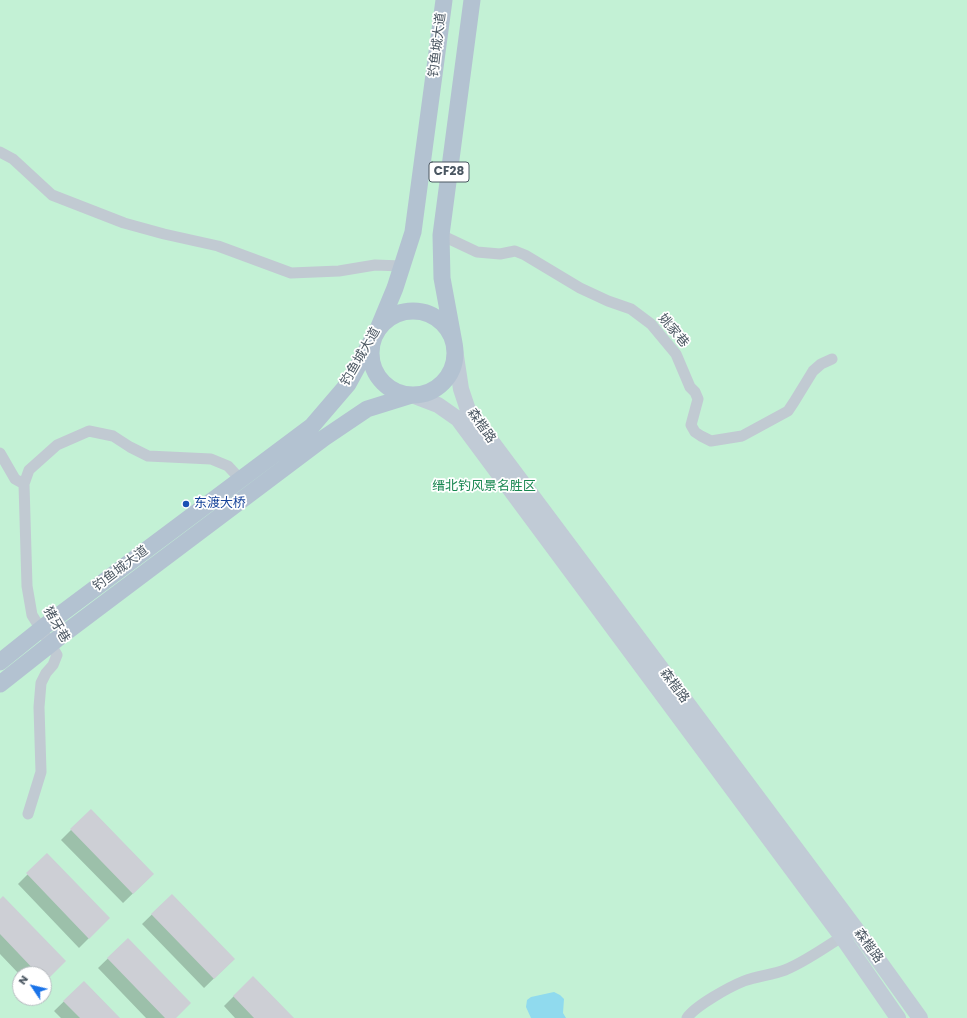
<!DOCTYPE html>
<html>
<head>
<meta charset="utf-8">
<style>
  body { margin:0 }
  #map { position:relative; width:967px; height:1018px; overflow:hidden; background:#f5f3f3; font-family:Poppins,sans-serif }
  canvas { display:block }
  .north { position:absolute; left:12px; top:966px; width:40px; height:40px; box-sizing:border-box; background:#fff; border:1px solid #b7bbc0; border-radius:50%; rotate:305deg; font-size:11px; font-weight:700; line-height:16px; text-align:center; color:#4a5661 }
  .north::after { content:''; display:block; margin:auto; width:14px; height:18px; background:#1a73e8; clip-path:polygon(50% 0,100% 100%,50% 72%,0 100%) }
</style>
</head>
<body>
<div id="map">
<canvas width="967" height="1018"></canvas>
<div class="north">N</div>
</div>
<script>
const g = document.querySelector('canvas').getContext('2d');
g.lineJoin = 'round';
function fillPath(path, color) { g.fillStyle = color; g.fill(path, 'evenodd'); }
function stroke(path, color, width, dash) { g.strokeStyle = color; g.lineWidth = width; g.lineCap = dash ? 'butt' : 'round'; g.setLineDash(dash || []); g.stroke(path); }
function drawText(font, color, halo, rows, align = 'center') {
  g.font = font + ' Poppins,"Noto Sans SC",sans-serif'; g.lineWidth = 3.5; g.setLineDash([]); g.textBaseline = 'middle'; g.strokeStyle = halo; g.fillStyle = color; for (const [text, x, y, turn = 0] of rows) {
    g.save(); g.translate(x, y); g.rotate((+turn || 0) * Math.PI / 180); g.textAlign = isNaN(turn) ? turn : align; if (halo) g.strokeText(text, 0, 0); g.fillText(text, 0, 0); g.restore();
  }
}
fillPath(new Path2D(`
  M 0,0 L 967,0 L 967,1018 L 0,1018 ZM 20,974 L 44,974 L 44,998 L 20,998 Z`), '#c3f1d5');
fillPath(new Path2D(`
  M 554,992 L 560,995 L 564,999 L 563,1013 L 566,1018 L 531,1018 L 526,1007 L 527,1000 L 531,997 Z`), '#90daee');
fillPath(new Path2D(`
  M 91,810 L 153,874 L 123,903 L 61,840 Z
  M 47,855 L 109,918 L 79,948 L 18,884 Z
  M 172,895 L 234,959 L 204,988 L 142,924 Z
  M 0,901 L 65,961 L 44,982 L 44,974 L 20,974 L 20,975 L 0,954 Z
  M 128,939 L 175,1018 L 146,1018 L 98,968 Z
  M 253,977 L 293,1018 L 235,1018 L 224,1006 Z
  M 84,982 L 119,1018 L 61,1018 L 54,1011 Z`), '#0003');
fillPath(new Path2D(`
  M 91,809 L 154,874 L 133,894 L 70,829 Z
  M 47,853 L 110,918 L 89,939 L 26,873 Z
  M 172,894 L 235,959 L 214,979 L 151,914 Z
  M 3,896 L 66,961 L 45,982 L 44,980 L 44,974 L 38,974 L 0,934 L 0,899 Z
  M 128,938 L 191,1003 L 176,1018 L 165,1018 L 107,958 Z
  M 253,976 L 294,1018 L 254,1018 L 233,996 Z
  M 84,981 L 120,1018 L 80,1018 L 63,1001 Z`), '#cdcfd5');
stroke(new Path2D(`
  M 0,152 L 13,159 L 52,195 L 124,223 L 164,234 L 218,246 L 291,273 L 339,271 L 375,265 L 402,266
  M 441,235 L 477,252 L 500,254 L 515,251 L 525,255 L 580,288 L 608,301 L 631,309 L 651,324 L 676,354 L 690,387 L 695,392 L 698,399 L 691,425 L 695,432 L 701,436 L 711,441 L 742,436 L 788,411 L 794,402 L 813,371 L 821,364 L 832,359
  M 0,453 L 15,479 L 24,484 L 27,586 L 32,615 L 57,655 L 53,665 L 46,673 L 41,683 L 39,707 L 41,772 L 28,814
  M 24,484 L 29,470 L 57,445 L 89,431 L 113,436 L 130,447 L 148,456 L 211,459 L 228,466 L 240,479
  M 687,1018 C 695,1006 729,987 744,981 C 757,976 772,975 785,970 C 807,961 826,946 847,934`), '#c1cad2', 11);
stroke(new Path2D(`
  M 454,343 L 461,389 L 468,410 L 856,929 L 920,1018
  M 412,395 L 438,405 L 458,419 L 842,937 L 898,1018`), '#c1cbd6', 16);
stroke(new Path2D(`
  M371 353a42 42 0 1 1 84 0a42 42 0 1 1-84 0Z
  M 454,343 L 442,278 L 441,235 L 472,0
  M 0,662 L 46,625 L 312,426 L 348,384 L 378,329 L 395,288 L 413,232 L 444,0
  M 0,684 L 57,639 L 324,438 L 367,409 L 412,395`), '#b3c2d1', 17);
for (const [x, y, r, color] of [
  [186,504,4,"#1a4fb4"]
]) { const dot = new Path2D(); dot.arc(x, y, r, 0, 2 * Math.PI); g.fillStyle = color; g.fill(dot); stroke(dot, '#fff', 1.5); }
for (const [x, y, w] of [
  [449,172,40]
]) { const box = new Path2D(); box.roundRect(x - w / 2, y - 10, w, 20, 3); g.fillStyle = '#fff'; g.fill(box); stroke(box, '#4a5661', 1); }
drawText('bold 12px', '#4a5661', null, [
  ["CF28",449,172]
]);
drawText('13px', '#4a5661', '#fff', [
  ["钓鱼城大道",438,45,-83],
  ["姚家巷",673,331,50],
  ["钓鱼城大道",361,357,-60],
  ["森楷路",481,426,55],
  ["钓鱼城大道",121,569,-37],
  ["猪牙巷",56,625,60],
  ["森楷路",674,686,53],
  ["森楷路",868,946,54]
]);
drawText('13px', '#17864f', '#fff', [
  ["缙北钓风景名胜区",484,487]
]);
drawText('13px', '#164399', '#fff', [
  ["东渡大桥",194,504]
], 'left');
</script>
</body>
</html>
